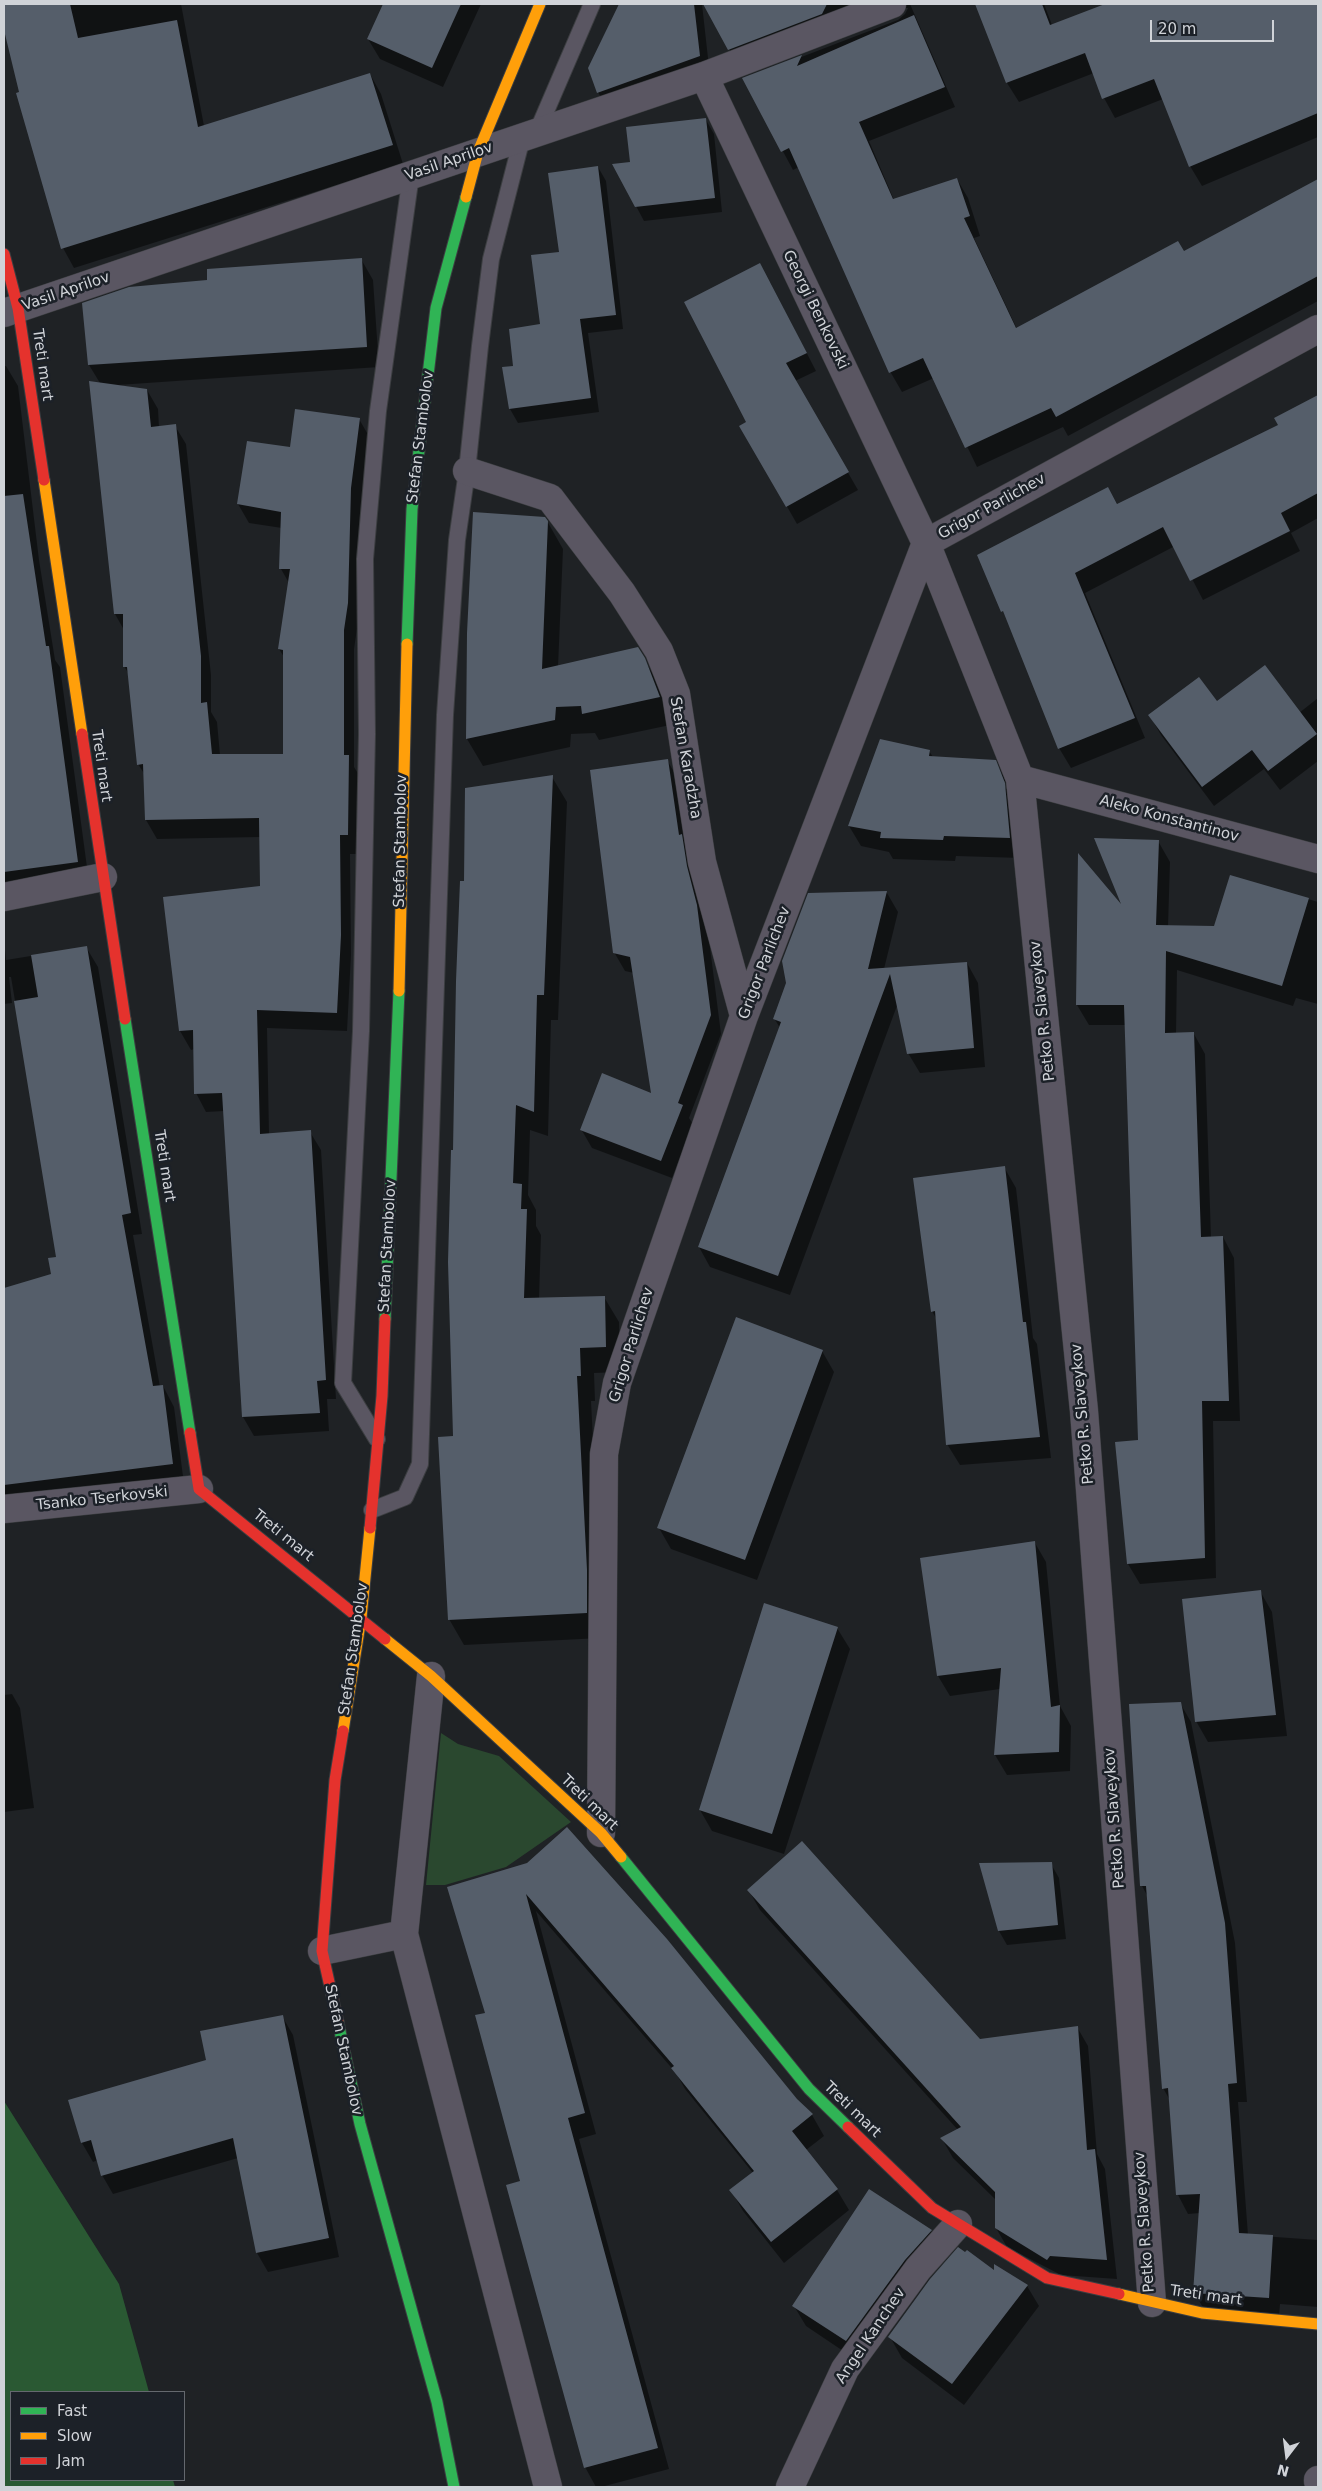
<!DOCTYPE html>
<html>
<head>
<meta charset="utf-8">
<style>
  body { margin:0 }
  #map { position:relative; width:1322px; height:2491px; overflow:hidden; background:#1f2225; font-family:"DejaVu Sans",sans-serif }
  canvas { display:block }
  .frame { position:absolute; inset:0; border:5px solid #d0d3d8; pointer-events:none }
  .legend { position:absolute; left:10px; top:2391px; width:175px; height:90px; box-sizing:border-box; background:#1c2128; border:1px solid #64686e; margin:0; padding:6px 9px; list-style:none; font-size:15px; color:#d0d3d8 }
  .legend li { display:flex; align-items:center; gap:10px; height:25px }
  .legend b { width:25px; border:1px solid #64686e }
  .north { position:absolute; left:1262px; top:2431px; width:50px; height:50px; -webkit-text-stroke:4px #1c2128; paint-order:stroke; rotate:195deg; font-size:14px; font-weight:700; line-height:20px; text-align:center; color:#d0d3d8 }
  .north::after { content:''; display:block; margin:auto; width:18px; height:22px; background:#d0d3d8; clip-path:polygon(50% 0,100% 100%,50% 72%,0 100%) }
  .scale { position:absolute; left:1150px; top:20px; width:124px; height:22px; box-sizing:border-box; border:2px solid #d0d3d8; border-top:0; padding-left:6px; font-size:15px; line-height:18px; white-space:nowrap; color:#d0d3d8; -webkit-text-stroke:4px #1c2128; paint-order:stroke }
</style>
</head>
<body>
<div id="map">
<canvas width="1322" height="2491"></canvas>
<div class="frame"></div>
<ul class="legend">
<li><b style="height:6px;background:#30b455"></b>Fast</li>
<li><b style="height:6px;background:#ff9f0a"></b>Slow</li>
<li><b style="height:6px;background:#e5322d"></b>Jam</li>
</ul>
<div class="north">N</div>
<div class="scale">20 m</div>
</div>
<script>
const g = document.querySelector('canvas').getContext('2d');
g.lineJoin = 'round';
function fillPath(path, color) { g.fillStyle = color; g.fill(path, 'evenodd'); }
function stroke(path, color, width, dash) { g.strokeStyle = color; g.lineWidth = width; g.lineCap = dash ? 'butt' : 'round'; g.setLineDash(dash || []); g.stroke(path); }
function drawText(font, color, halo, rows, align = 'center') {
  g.font = font + ' "DejaVu Sans",sans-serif'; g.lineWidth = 5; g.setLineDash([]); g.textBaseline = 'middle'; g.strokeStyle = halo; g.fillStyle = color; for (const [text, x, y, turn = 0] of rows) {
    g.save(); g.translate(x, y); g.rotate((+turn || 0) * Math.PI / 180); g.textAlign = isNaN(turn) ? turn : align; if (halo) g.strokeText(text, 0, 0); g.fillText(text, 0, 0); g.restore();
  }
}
fillPath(new Path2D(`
  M 441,1733 L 458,1744 L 499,1756 L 571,1822 L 506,1867 L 445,1885 L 426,1885 Z`), '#2a482f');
fillPath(new Path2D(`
  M 4,2101 L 119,2284 L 149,2392 L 11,2392 L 11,2480 L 173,2480 L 175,2487 L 4,2487 Z`), '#2a5933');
fillPath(new Path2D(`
  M 4,4 L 181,4 L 204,126 L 370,74 L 381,94 L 403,164 L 74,268 L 63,248 L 21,93 L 4,25 Z
  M 384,4 L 481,4 L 443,87 L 380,59 L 368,39 Z
  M 621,4 L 702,4 L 710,76 L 609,112 L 598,92 L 589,68 Z
  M 705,4 L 910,4 L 955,107 L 869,141 L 894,200 L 957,179 L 968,198 L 980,236 L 974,238 L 1017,329 L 1184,253 L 1318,180 L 1318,301 L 1068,436 L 1063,427 L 977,467 L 934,378 L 902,392 L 891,373 L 799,167 L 793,170 L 744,79 L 898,20 L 905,14 L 908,8 L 898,8 L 740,69 Z
  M 977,4 L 1044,4 L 1052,25 L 1108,4 L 1318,4 L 1318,137 L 1202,186 L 1190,166 L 1163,99 L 1115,118 L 1104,98 L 1094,73 L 1019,102 L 1007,83 Z
  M 706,120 L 714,134 L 722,212 L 644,221 L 636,206 L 632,163 Z
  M 598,167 L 606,181 L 623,329 L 588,333 L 599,412 L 518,423 L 510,409 L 504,368 L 515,367 L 541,325 L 561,253 Z
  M 361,259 L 373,280 L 379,367 L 118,385 L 147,390 L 158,409 L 159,427 L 175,426 L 186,444 L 211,675 L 211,712 L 217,722 L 220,755 L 284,755 L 284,657 L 279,649 L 289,583 L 281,569 L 282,528 L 249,523 L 238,504 L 248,443 L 291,449 L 359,419 L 370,438 L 361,508 L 358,622 L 354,649 L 354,767 L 359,775 L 359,854 L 350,854 L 351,955 L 347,1031 L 267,1028 L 269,1134 L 310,1132 L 321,1150 L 336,1399 L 327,1399 L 329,1431 L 254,1436 L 243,1417 L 224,1111 L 206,1112 L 196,1093 L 195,1049 L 191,1050 L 180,1031 L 164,898 L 261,887 L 260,837 L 157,839 L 146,820 L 145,775 L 138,764 L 130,676 L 124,666 L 124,630 L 115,614 L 91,382 L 100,383 L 89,365 L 209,281 Z
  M 770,282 L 816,371 L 795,381 L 858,490 L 797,524 L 741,426 L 747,423 Z
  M 4,366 L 6,366 L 18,386 L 39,560 L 55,660 L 60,667 L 89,882 L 4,893 Z
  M 1318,396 L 1318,518 L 1291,533 L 1300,551 L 1203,600 L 1175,546 L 1085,593 L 1145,738 L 1071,768 L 1059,748 L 1010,626 L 979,556 L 1108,488 L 1118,505 L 1280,426 L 1276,419 Z
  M 547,521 L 563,549 L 558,667 L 644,659 L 660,687 L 675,724 L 599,740 L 595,733 L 571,734 L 570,747 L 483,766 L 467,739 L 468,633 Z
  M 1318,698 L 1318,761 L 1280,790 L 1264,769 L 1214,806 L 1161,735 L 1150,716 L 1217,702 L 1299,713 Z
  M 929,751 L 933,757 L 995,761 L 1007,783 L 1021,858 L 956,856 L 955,861 L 893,859 L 889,852 L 861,846 L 849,826 ZM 1002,781 L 1005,781 L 1008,788 L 1006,789 Z
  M 667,760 L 678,779 L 707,924 L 721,1034 L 689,1118 L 693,1124 L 672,1178 L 592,1148 L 581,1129 L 653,1095 L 634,973 L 625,971 L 614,952 Z
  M 552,777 L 567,802 L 558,1020 L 551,1020 L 548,1136 L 530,1130 L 528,1195 L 536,1210 L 536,1226 L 541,1235 L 539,1299 L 604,1297 L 619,1322 L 620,1372 L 594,1373 L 595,1401 L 591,1401 L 601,1596 L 601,1638 L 464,1645 L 449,1619 L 455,1437 L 454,1151 L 466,882 Z
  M 1158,841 L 1170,862 L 1168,927 L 1215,927 L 1231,876 L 1318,902 L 1318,1004 L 1296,998 L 1293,1006 L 1177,970 L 1176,1034 L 1194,1034 L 1205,1054 L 1211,1238 L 1223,1237 L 1234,1258 L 1240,1421 L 1213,1421 L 1216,1578 L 1140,1584 L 1128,1564 L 1116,1443 L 1140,1441 L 1126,1025 L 1089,1025 L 1077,1005 Z
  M 887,893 L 898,912 L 884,969 L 967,963 L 978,983 L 985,1067 L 920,1073 L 908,1053 L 898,1003 L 790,1295 L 710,1267 L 699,1247 L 780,1028 L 774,1018 L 788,983 L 809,894 Z
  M 4,941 L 6,960 L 86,947 L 98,967 L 142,1234 L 133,1235 L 160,1387 L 163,1386 L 174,1407 L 184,1484 L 4,1506 L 4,1290 L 52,1275 L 58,1258 L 11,977 L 9,977 L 12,1003 L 4,1004 Z
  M 1004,1167 L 1016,1188 L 1033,1338 L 1037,1344 L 1051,1458 L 960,1465 L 947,1444 L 937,1320 L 932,1311 Z
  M 822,1351 L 834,1372 L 757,1580 L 671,1549 L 659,1528 Z
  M 1035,1543 L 1046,1562 L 1060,1706 L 1071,1726 L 1070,1771 L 1007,1775 L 995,1755 L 1000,1689 L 950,1696 L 938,1676 L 921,1559 Z
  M 1260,1591 L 1272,1612 L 1287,1736 L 1208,1742 L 1196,1721 Z
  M 837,1628 L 850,1649 L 784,1854 L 712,1831 L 700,1810 Z
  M 12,1694 L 20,1708 L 34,1808 L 4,1812 L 4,1695 Z
  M 1180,1703 L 1191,1722 L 1235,1943 L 1247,2102 L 1238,2102 L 1248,2235 L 1318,2240 L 1318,2307 L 1280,2304 L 1279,2316 L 1205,2311 L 1194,2292 L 1200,2213 L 1188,2214 L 1178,2195 L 1171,2102 L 1163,2088 L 1148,1897 L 1142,1886 Z
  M 528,1864 L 812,2115 L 824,2136 L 806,2150 L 837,2190 L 849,2210 L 784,2263 L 743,2211 L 731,2190 L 753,2173 L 685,2089 L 676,2073 L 536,1911 L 596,2134 L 579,2139 L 669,2469 L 601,2487 L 596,2487 L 585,2467 L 486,2013 Z
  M 980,1864 L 1051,1864 L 1059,1878 L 1066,1939 L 1007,1945 L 999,1931 Z
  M 749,1891 L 980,2040 L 1077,2027 L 1088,2046 L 1097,2154 L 1105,2169 L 1117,2279 L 1061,2275 L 1007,2247 L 996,2228 L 996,2200 L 953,2158 L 942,2139 L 958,2130 L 760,1910 Z
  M 282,2016 L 293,2035 L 339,2257 L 268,2272 L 257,2253 L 238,2158 L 113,2194 L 102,2175 L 98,2160 L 93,2162 L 82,2143 L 70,2100 L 207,2061 Z
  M 931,2231 L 943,2252 L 858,2361 L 806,2326 L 794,2306 Z
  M 995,2272 L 1027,2286 L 1039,2306 L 964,2405 L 902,2358 L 890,2337 Z`), '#0007');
fillPath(new Path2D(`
  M 4,4 L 70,4 L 78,38 L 177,20 L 198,127 L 370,73 L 393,145 L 61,249 L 16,93 L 19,92 L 4,30 Z
  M 383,4 L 461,4 L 432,68 L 367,39 Z
  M 619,4 L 694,4 L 700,56 L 597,93 L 588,68 Z
  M 703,4 L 827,4 L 822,14 L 728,50 Z
  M 975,4 L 1042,4 L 1050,25 L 1105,4 L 1318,4 L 1318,113 L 1189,167 L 1154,79 L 1102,99 L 1085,53 L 1006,83 Z
  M 914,15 L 945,87 L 859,122 L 893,199 L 957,178 L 970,216 L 964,218 L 1016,328 L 1178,241 L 1184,251 L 1318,179 L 1318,276 L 1056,417 L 1051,408 L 965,448 L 923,358 L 889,373 L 789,148 L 781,152 L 742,78 L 802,55 L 797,66 Z
  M 706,118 L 715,198 L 635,207 L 612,164 L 630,162 L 626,127 Z
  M 598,166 L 616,315 L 580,319 L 591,398 L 509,409 L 502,367 L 513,366 L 509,329 L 540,324 L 531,255 L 559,252 L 548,173 Z
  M 362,258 L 367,347 L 88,365 L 82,303 L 129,287 L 207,280 L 207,269 Z
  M 760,263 L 807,353 L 786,363 L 849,472 L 786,507 L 739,426 L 746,422 L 684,302 Z
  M 89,381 L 147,389 L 151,427 L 176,424 L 201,656 L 201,703 L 207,702 L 212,754 L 283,754 L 283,650 L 278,649 L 290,569 L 279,569 L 281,512 L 237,504 L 247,441 L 290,447 L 295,409 L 360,418 L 351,488 L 348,603 L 344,630 L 344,755 L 349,755 L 348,835 L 340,835 L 341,935 L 337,1013 L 257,1010 L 260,1134 L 311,1130 L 326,1380 L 317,1381 L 320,1413 L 242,1417 L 222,1093 L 194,1094 L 193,1030 L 179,1031 L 163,897 L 260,886 L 259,818 L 145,820 L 143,764 L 137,765 L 127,667 L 123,667 L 123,614 L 114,614 Z
  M 1318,395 L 1318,493 L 1281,513 L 1290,531 L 1190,581 L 1163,527 L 1075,573 L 1135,718 L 1058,749 L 1003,611 L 1001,612 L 977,555 L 1108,487 L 1117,504 L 1278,425 L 1274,418 Z
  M 23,494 L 46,646 L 49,646 L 78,862 L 4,872 L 4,496 Z
  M 473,512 L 545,517 L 548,521 L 542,669 L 638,647 L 645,658 L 660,697 L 582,714 L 581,706 L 556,707 L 555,720 L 466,739 L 467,633 Z
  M 1265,665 L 1317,734 L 1268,771 L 1252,750 L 1202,787 L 1148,715 L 1199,677 L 1217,701 Z
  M 880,739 L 930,750 L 929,756 L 996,760 L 1005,783 L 1010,838 L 944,836 L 943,840 L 880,838 L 881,832 L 848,826 Z
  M 668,759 L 679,835 L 682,834 L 687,866 L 697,905 L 711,1015 L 678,1103 L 683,1105 L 661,1161 L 580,1130 L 602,1073 L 651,1093 L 630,957 L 613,953 L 590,770 Z
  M 553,775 L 544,995 L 537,995 L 534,1112 L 516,1105 L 513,1183 L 522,1184 L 521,1209 L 527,1209 L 524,1298 L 605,1296 L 606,1347 L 580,1348 L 581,1376 L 577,1376 L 587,1570 L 587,1613 L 448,1620 L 438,1437 L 453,1436 L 448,1262 L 451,1150 L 453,1150 L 456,981 L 460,881 L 464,881 L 465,788 Z
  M 1094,838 L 1159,840 L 1156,925 L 1214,926 L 1230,875 L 1309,898 L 1282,986 L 1166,951 L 1165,1033 L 1194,1032 L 1201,1237 L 1223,1236 L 1229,1401 L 1202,1401 L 1205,1558 L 1127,1564 L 1115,1442 L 1138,1440 L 1124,1005 L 1076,1005 L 1078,853 L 1121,904 Z
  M 887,891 L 868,969 L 967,962 L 974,1048 L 907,1054 L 890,974 L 778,1276 L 698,1247 L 781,1022 L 773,1019 L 786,983 L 782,961 L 808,893 Z
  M 87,946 L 131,1213 L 122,1215 L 153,1386 L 163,1385 L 173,1464 L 4,1485 L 4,1288 L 51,1274 L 48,1258 L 56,1257 L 14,1001 L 38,997 L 31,955 Z
  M 1005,1166 L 1023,1322 L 1026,1322 L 1040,1437 L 946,1445 L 935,1311 L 931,1312 L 913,1178 Z
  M 736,1317 L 823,1350 L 745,1560 L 657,1528 Z
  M 1035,1541 L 1051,1707 L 1060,1705 L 1059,1752 L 994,1755 L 1001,1668 L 937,1676 L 920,1558 Z
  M 1261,1590 L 1276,1715 L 1195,1722 L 1182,1599 Z
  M 764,1603 L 838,1627 L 772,1834 L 699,1810 Z
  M 1181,1702 L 1225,1923 L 1237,2083 L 1228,2084 L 1239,2233 L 1273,2235 L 1269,2298 L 1193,2293 L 1200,2194 L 1176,2195 L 1168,2088 L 1162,2089 L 1146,1886 L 1140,1886 L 1129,1704 Z
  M 567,1827 L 667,1939 L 797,2099 L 813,2114 L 792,2131 L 838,2189 L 771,2242 L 729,2190 L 754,2171 L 671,2068 L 674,2066 L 526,1894 L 585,2113 L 568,2118 L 658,2448 L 584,2468 L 506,2185 L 520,2181 L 475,2015 L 485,2013 L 447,1887 L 527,1863 Z
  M 802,1841 L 980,2039 L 1078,2026 L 1087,2150 L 1095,2149 L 1107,2260 L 1050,2256 L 1047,2260 L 995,2228 L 995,2192 L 940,2138 L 961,2127 L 747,1890 Z
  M 1052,1862 L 1058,1925 L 998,1931 L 979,1863 Z
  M 283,2015 L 329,2238 L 256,2253 L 233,2138 L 101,2176 L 91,2140 L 81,2143 L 68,2100 L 206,2060 L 200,2031 Z
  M 869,2189 L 932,2230 L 905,2260 L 846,2341 L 792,2306 Z
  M 958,2247 L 965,2252 L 967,2250 L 994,2270 L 994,2264 L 1028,2285 L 952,2384 L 888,2337 L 930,2279 Z`), '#555e6a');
const lane = new Path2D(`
  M 537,132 L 592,4
  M 377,1439 L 343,1383 L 361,1031 L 367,734 L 365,559 L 378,411 L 411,175
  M 372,1510 L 405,1497 L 420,1464 L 445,715 L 457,540 L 467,471 L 480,346 L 491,259 L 522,138`);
const street = new Path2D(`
  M 704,76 L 926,543 L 1020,779 L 1084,1411 L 1152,2303
  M 4,313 L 704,76 L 892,4
  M 467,471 L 550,498 L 622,593 L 659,651 L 676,694 L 702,862 L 744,1016
  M 1020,779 L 1318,859
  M 4,897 L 103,877
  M 4,1509 L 199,1489
  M 431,1676 L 404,1934 L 548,2487
  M 601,1833 L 604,1454 L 617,1383 L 744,1016 L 926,543 L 1318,329
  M 322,1951 L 404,1934
  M 1318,2480 L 1318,2481
  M 790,2487 L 845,2369 L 918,2269 L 958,2224`);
const fast = new Path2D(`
  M 407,644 L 412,509 L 436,308 L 466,197
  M 125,1019 L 190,1433
  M 385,1319 L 399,991
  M 621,1857 L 809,2089 L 848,2127
  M 338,2022 L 360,2124 L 437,2402 L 454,2487`);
const slow = new Path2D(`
  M 466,197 L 478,152 L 540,4
  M 44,480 L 82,734
  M 399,991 L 407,644
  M 385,1639 L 431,1676 L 601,1833 L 621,1857
  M 343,1731 L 361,1618 L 370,1528
  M 1119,2294 L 1202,2313 L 1318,2324`);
const jam = new Path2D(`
  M 4,254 L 18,308 L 44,480
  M 82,734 L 125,1019
  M 190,1433 L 199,1489 L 385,1639
  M 370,1528 L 382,1396 L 385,1319
  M 338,2022 L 322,1951 L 335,1780 L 343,1731
  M 848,2127 L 932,2208 L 1047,2278 L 1119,2294`);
stroke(lane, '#3c3e41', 18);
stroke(street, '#3c3e41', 29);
stroke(fast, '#3c3e41', 13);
stroke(slow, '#3c3e41', 13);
stroke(jam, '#3c3e41', 13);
stroke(lane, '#5a5662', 16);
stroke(street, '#5a5662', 28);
stroke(fast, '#30b455', 11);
stroke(slow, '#ff9f0a', 11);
stroke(jam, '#e5322d', 11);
drawText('15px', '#d0d3d8', '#1c2128', [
  ["Vasil Aprilov",449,162,-19],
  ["Vasil Aprilov",66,292,-19],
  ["Georgi Benkovski",815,310,64],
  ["Treti mart",42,365,82],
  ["Stefan Stambolov",421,437,-83],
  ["Grigor Parlichev",992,507,-29],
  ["Stefan Karadzha",685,758,80],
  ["Treti mart",101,766,82],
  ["Aleko Konstantinov",1169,819,15],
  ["Stefan Stambolov",401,841,-89],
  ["Grigor Parlichev",765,963,-69],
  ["Petko R. Slaveykov",1043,1011,-96],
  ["Treti mart",164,1166,81],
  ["Stefan Stambolov",388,1246,-87],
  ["Grigor Parlichev",632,1345,-73],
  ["Petko R. Slaveykov",1083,1414,-95],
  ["Tsanko Tserkovski",102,1499,-6],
  ["Treti mart",283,1536,39],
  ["Stefan Stambolov",354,1649,-82],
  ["Treti mart",589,1803,44],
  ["Petko R. Slaveykov",1115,1818,-94],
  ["Stefan Stambolov",343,2050,78],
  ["Treti mart",852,2110,44],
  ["Petko R. Slaveykov",1145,2222,-94],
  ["Treti mart",1206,2296,8],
  ["Angel Kanchev",871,2336,-56]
]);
</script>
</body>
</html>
